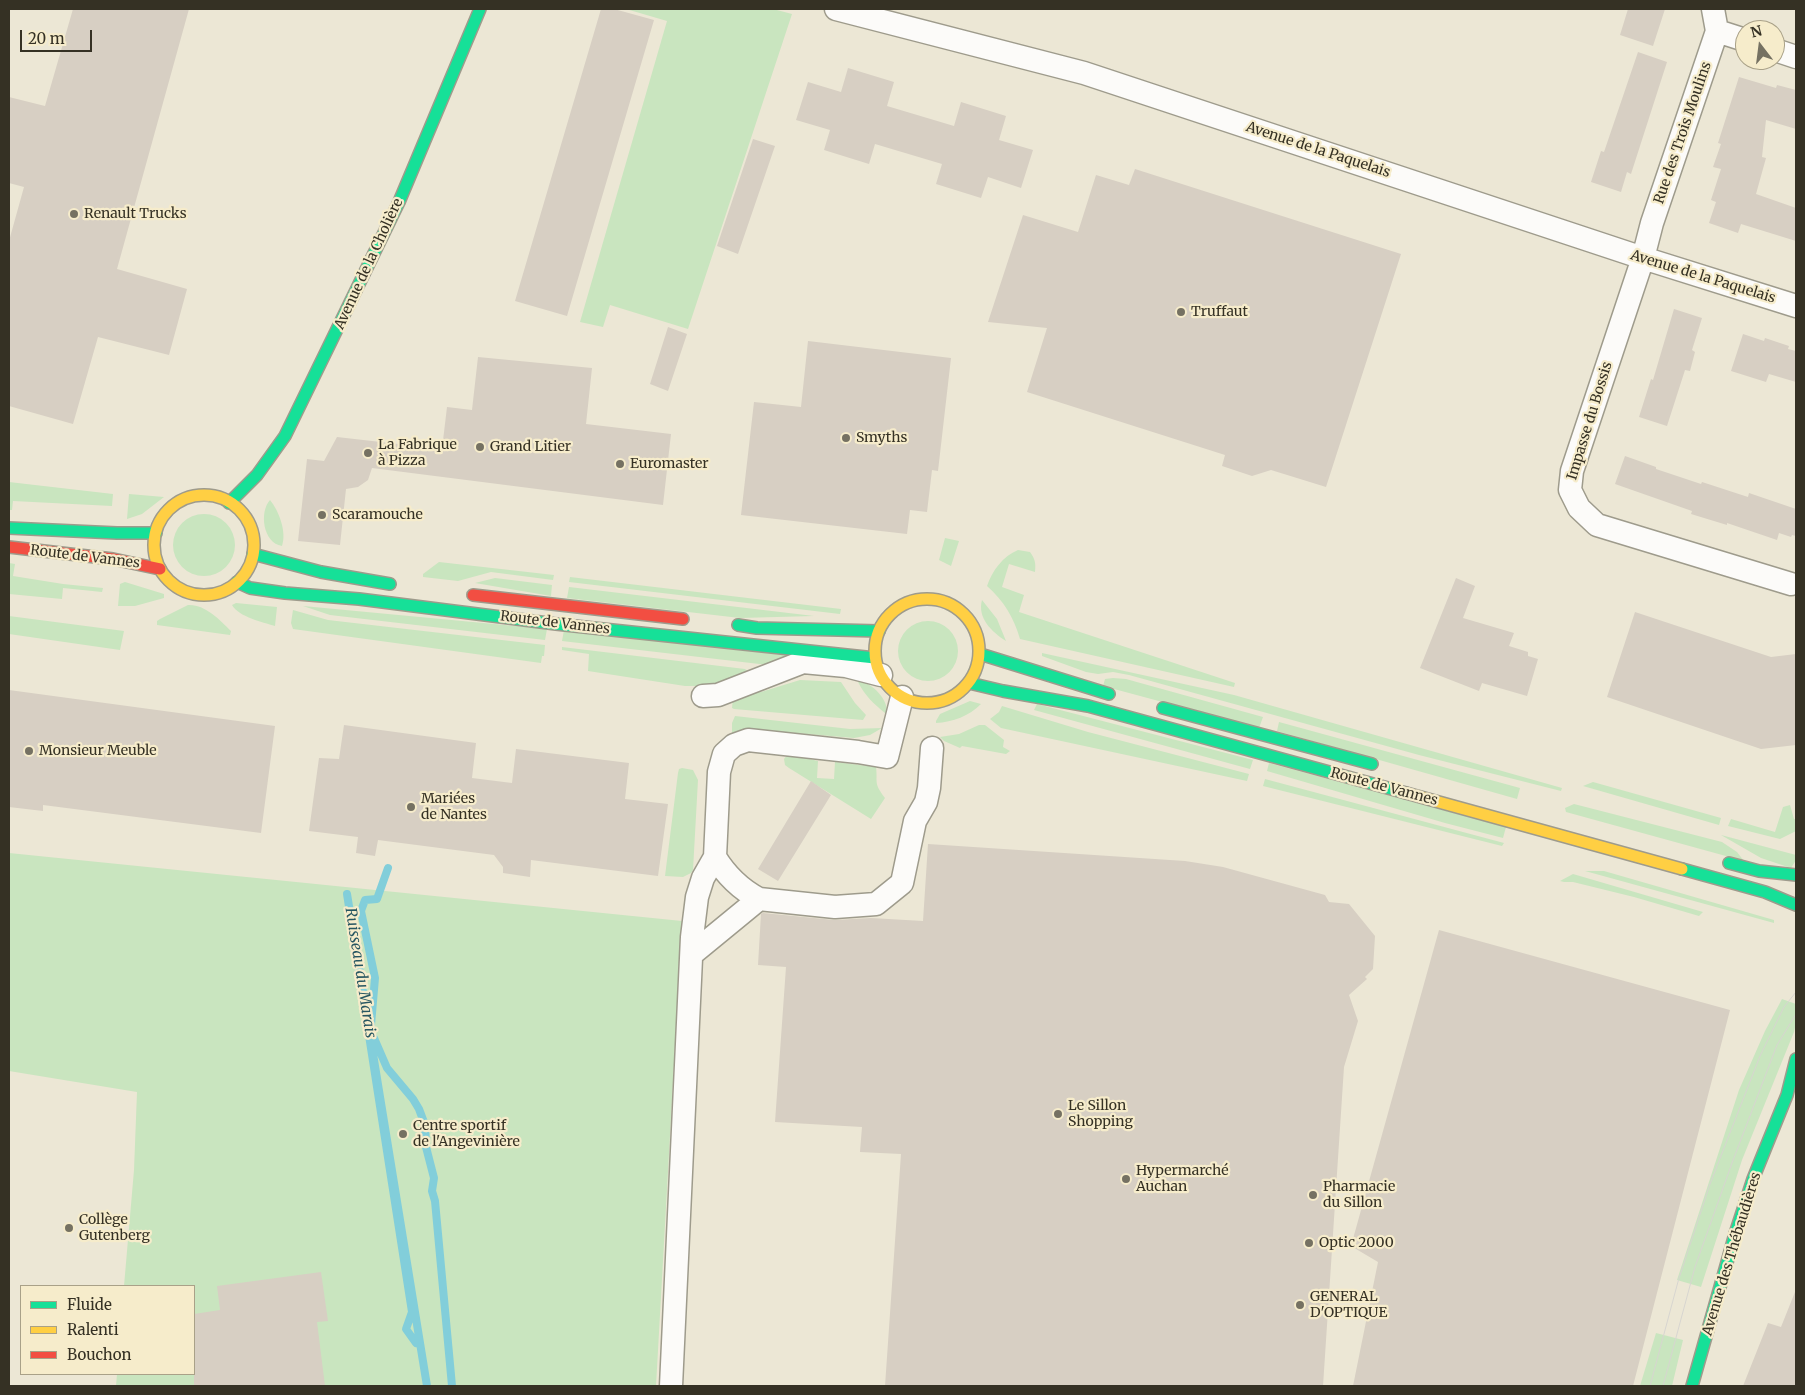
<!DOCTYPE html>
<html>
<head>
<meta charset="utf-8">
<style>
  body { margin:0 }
  #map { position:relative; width:1805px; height:1395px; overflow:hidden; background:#ece7d5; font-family:Merriweather,serif }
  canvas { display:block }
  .frame { position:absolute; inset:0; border:10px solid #353124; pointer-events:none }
  .legend { position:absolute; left:20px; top:1285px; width:175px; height:90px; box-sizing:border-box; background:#f6eccb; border:1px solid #a9a188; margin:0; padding:6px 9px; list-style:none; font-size:15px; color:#353124 }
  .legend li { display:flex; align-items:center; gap:10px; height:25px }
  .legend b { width:25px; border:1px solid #a9a188 }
  .north { position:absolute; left:1735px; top:20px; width:50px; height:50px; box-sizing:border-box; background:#f6eccb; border:1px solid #a9a188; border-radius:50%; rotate:345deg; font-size:14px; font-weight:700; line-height:20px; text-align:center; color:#353124 }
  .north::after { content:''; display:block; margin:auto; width:18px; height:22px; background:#757162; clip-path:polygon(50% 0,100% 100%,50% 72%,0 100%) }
  .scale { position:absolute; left:20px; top:30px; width:72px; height:22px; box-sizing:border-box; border:2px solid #353124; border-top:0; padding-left:6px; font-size:15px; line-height:18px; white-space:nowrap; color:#353124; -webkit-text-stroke:4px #f6eccb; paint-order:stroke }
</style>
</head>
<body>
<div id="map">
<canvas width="1805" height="1395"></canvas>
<div class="frame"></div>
<ul class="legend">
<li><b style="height:6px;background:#16e098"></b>Fluide</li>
<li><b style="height:6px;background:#ffcf43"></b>Ralenti</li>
<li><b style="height:6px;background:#f24e42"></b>Bouchon</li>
</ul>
<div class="north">N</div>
<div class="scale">20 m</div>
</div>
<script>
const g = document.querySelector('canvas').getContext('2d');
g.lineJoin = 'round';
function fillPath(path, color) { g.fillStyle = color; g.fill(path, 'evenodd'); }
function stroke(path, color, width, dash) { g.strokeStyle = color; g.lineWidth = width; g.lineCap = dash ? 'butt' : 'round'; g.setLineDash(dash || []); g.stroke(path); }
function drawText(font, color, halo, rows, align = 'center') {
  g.font = font + ' Merriweather,serif'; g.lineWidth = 4.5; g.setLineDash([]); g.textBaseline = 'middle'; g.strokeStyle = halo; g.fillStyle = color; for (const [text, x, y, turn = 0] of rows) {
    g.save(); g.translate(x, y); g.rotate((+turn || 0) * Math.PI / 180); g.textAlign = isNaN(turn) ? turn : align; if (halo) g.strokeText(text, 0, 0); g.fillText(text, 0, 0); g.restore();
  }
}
fillPath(new Path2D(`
  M 626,9 L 773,9 L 792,14 L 688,329 L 610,305 L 603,327 L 580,322 L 667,21 Z
  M 9,482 L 113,494 L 112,506 L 13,501 L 12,510 L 9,510 Z
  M 129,494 L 164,497 L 142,514 L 127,519 Z
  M 270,500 C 279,511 287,532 282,546 C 263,543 259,512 270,500 Z
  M173 545a31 31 0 1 1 62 0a31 31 0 1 1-62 0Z
  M 945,538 L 959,541 L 951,566 L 939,560 Z
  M 1018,550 L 1030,552 C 1035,559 1036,563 1035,572 L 1009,564 L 1002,587 L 1024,595 L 1019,612 L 1235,683 L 1234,687 L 1020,639 C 1014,618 1004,601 987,586 C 992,571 1003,556 1018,550 Z
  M 439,562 L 554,575 L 553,580 L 491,572 L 458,581 L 423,577 L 423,574 Z
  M 9,563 L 15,564 L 13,576 L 63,584 L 103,588 L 102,592 L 63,588 L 62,599 L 9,594 Z
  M 570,577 L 841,609 L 840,614 L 569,582 Z
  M 495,578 L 552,585 L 551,596 L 475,583 Z
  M 125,582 L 164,594 L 164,598 L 135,606 L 118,606 L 120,584 Z
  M 569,587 L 814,616 L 740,618 L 567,598 Z
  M 982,600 L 997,619 L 1006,641 C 992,632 977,618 982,600 Z
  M 236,603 L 277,607 L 275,626 C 262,622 239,617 232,605 Z
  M 188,605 C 205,604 220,620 231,631 L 230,635 L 157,625 L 157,621 L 160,619 Z
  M 303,606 L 547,629 L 545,640 L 330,615 Z
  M 293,610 L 328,620 L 545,645 L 544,656 L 542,656 L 541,663 L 293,629 L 291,623 Z
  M 9,616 L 124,631 L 120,650 L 9,634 Z
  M898 651a30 30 0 1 1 60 0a30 30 0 1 1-60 0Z
  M 564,630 L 792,656 L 768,665 L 562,641 Z
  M 562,647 L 745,669 L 750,673 L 709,686 L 685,686 L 588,671 L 589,654 L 562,650 Z
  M 1042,653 L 1234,695 L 1562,788 L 1561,791 L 1419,755 L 1129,675 L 1113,672 L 1098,674 L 1086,672 L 1042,656 Z
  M 1113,678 L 1126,679 L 1263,717 L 1259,728 L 1103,686 L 1105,679 Z
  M 800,680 L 841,682 L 855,703 L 866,715 L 863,720 L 734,709 L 732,708 L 733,698 L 750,692 L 761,692 Z
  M 860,681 C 873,684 888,699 887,713 L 885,713 C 874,704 865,696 858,682 Z
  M 970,701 L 981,704 C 969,716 953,722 936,723 L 936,721 L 940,714 Z
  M 1037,704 L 1253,760 L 1250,769 L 1034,710 Z
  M 1002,706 L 1088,732 L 1249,774 L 1247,781 L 1001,728 L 990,719 L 999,712 Z
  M 735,716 L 850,729 L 882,728 L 870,735 L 854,738 L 749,729 L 732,733 L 732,723 Z
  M 1279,722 L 1520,788 L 1517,799 L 1277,731 Z
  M 979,725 L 985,725 L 1004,740 L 1003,747 L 1010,751 L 1006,754 L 962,746 L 960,748 L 944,741 L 940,737 L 959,734 Z
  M 788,754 L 818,761 L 817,778 L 834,779 L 835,762 L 876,767 C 878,783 873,782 885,798 L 871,819 L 789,768 L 785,765 L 784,759 Z
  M 1269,763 L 1506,827 L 1503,838 L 1445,823 L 1267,771 Z
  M 682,768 L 693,770 L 698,780 L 693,870 L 691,873 L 683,877 L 665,876 L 678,773 L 679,769 Z
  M 1265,779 L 1504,843 L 1502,846 L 1263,786 Z
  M 1593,782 L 1721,818 L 1719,825 L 1583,786 Z
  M 1574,804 L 1722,842 L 1737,852 L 1744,861 L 1566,812 L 1565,808 Z
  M 1790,805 L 1794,819 L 1796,819 L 1796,831 L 1780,839 L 1728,826 L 1731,819 L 1775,832 L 1783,807 Z
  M 1721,835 L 1796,855 L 1796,860 L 1791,868 L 1761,858 Z
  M 9,853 L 682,921 L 656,1386 L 116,1386 L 117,1374 L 194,1374 L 194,1286 L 124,1286 L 134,1170 L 137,1092 L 9,1071 Z
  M 1585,871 L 1604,871 L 1774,920 L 1774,923 Z
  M 1573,874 L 1703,912 L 1699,916 L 1634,897 L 1573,882 L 1564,882 L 1560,881 Z
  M 1782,999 L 1796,1004 L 1796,1023 L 1794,1032 L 1742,1160 L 1701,1287 L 1677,1280 L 1739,1090 L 1765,1031 Z
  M 1656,1333 L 1683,1340 L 1672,1386 L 1640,1386 Z`), '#c9e5bf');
stroke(new Path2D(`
  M 371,1025 L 375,978 L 361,911 L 365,900 L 377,899 L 388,868
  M 374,1038 L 387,1068 L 413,1099 L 419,1109 L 425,1125 L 426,1147 L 434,1178 L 432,1191 L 435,1201 L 452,1386
  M 416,1343 L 406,1329 L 412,1312 L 347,894 L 427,1386`), '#82ceda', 8);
fillPath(new Path2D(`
  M 73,9 L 189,9 L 117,269 L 187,289 L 169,355 L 98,337 L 73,424 L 9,406 L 9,241 L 24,187 L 9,183 L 9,97 L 45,106 Z
  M 601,9 L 614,9 L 654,20 L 567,316 L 515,301 Z
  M 1628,9 L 1665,9 L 1653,46 L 1620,35 Z
  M 1638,52 L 1667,62 L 1631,174 L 1627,172 L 1621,192 L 1591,182 L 1601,151 L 1604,152 Z
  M 848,68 L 894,82 L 887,106 L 954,126 L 961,102 L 1006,116 L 999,140 L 1033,150 L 1021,188 L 988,177 L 981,198 L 936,184 L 942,164 L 875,144 L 869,164 L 824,150 L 830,130 L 796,120 L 808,82 L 841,92 Z
  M 1739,77 L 1776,88 L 1777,85 L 1796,90 L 1796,129 L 1766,120 L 1762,157 L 1766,158 L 1756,194 L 1796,208 L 1796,241 L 1741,224 L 1738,233 L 1709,223 L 1716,202 L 1711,200 L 1721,169 L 1713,167 L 1721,144 L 1718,143 Z
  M 753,139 L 775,146 L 738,254 L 717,246 Z
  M 1135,169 L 1401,254 L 1326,487 L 1271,470 L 1252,476 L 1222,466 L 1225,455 L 1027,392 L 1047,328 L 988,322 L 1023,215 L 1078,232 L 1096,175 L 1129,185 Z
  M 1674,309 L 1702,318 L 1692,350 L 1695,352 L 1690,371 L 1685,370 L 1667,426 L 1639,417 L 1651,379 L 1653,380 Z
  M 668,327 L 687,334 L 668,391 L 650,384 Z
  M 1743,334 L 1764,341 L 1765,338 L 1789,346 L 1788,349 L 1796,351 L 1796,382 L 1769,374 L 1766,382 L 1731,371 Z
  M 808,341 L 951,358 L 938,471 L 932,470 L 927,512 L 910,510 L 907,534 L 741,515 L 754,402 L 801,407 Z
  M 478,357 L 592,368 L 586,424 L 671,434 L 663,505 L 372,468 L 368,480 L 358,487 L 346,489 L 340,545 L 298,541 L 307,459 L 324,461 L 337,437 L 442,449 L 447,407 L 472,410 Z
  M 1625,456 L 1656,467 L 1656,469 L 1701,484 L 1702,482 L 1748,497 L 1749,493 L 1796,509 L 1796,536 L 1792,535 L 1791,537 L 1779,533 L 1777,540 L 1727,523 L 1727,525 L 1691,514 L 1692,511 L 1615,484 Z
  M 1456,578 L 1475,586 L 1463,618 L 1514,633 L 1509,646 L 1528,652 L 1528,656 L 1538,659 L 1527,696 L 1482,683 L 1479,691 L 1420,668 Z
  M 1635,612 L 1771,657 L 1796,654 L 1796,745 L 1761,749 L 1607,697 Z
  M 9,690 L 275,726 L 261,833 L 43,805 L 43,811 L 9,807 Z
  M 344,725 L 476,743 L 472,778 L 512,783 L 516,749 L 629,763 L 625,799 L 668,804 L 658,876 L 531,860 L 530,877 L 503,873 L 503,867 L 494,855 L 378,840 L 375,856 L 356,853 L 358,837 L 309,831 L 319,758 L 339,759 Z
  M 811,781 L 831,795 L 778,881 L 758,869 Z
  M 928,844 L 1185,861 L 1223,867 L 1325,895 L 1329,902 L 1349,904 L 1375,936 L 1373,969 L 1365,977 L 1367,979 L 1349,995 L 1358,1021 L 1344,1067 L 1323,1386 L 885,1386 L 901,1154 L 860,1152 L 862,1127 L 775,1122 L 786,967 L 758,965 L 761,914 L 763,913 L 834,920 L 871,918 L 923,921 Z
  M 1439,930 L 1730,1010 L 1633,1386 L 1353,1386 L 1378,1262 L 1351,1246 Z
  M 321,1272 L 328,1321 L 317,1322 L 325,1386 L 194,1386 L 194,1314 L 220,1310 L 217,1286 Z
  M 1795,1292 L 1796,1292 L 1796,1386 L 1743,1386 L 1768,1323 L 1781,1327 Z`), '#d7cfc3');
const street = new Path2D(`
  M 836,9 L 1084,73 L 1643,258 L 1796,306
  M 1713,9 L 1717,31 L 1652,223 L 1643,258 L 1572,471 L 1570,490 L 1579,508 L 1597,525 L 1791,584
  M 1717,31 L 1745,40
  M 1775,50 L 1796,57
  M 703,696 L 718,695 L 803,662 L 846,666 L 881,675
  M 715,857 C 726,875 740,889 759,899
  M 692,954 L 759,899 L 835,907 L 876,904 L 902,883 L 915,821 L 926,802 L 929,788 L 932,748
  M 671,1386 L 692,937 L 697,897 L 703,878 L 715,857 L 719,772 L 724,754 L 734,745 L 748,740 L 858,752 L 887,757 L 902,697`);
const fast = new Path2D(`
  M 229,503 L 257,475 L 285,436 L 399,202 L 480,9
  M 9,528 L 117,533 L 156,533
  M 253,554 L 321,572 L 390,584
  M 237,582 L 250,588 L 285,593 L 359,599 L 556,624 L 875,658
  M 738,625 L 757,628 L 879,631
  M 980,654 L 1109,694
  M 969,683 L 1003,691 L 1088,706 L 1406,793
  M 1163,708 L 1372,764
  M 1729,863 L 1759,871 L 1796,875
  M 1682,869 L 1765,892 L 1796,905
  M 1692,1386 L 1735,1234 L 1753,1179 L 1787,1095 L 1796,1059`);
const slow = new Path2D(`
  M154 545a50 50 0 1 1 100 0a50 50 0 1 1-100 0Z
  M875 651a52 52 0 1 1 104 0a52 52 0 1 1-104 0Z
  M 1406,793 L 1682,869`);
const jam = new Path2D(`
  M 9,547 L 113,559 L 160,569
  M 473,595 L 683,619`);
stroke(street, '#9e9b8c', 25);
stroke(fast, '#9e9b8c', 14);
stroke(slow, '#9e9b8c', 14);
stroke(jam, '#9e9b8c', 14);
stroke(street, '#fcfbf9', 22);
stroke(fast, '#16e098', 11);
stroke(slow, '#ffcf43', 11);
stroke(jam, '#f24e42', 11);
stroke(new Path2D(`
  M 1650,1386 L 1679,1278 L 1710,1184 L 1760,1056 L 1784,1007 L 1796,992
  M 1663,1386 L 1695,1267 L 1732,1163 L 1777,1045 L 1796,1014`), '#d7d5d0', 1);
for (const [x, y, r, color] of [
  [74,214,5,"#757162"],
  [1181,312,5,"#757162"],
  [846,438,5,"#757162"],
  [480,447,5,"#757162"],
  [368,453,5,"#757162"],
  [620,464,5,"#757162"],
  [322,515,5,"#757162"],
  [29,751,5,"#757162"],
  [411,807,5,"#757162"],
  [1058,1114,5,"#757162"],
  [403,1134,5,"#757162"],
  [1126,1179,5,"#757162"],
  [1313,1195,5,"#757162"],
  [69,1228,5,"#757162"],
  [1309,1243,5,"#757162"],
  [1300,1305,5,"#757162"]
]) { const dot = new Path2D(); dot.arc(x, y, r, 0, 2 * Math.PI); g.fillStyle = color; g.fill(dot); stroke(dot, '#f6eccb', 2); }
drawText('14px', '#353124', '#f6eccb', [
  ["Rue des Trois Moulins",1683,133,-71],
  ["Avenue de la Paquelais",1318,150,18],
  ["Avenue de la Cholière",369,264,-65],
  ["Avenue de la Paquelais",1703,277,17],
  ["Impasse du Bossis",1590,421,-73],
  ["Route de Vannes",85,557,7],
  ["Route de Vannes",555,623,7],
  ["Route de Vannes",1384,787,15],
  ["Avenue des Thébaudières",1732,1254,-73]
]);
drawText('14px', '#353124', '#f6eccb', [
  ["Renault Trucks",84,214],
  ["Truffaut",1191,312],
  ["Smyths",856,438],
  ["La Fabrique",378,445],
  ["à Pizza",378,461],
  ["Grand Litier",490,447],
  ["Euromaster",630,464],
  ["Scaramouche",332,515],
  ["Monsieur Meuble",39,751],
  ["Mariées",421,799],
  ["de Nantes",421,815],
  ["Le Sillon",1068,1106],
  ["Shopping",1068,1122],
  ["Centre sportif",413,1126],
  ["de l'Angevinière",413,1142],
  ["Hypermarché",1136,1171],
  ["Auchan",1136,1187],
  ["Pharmacie",1323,1187],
  ["du Sillon",1323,1203],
  ["Collège",79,1220],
  ["Gutenberg",79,1236],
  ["Optic 2000",1319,1243],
  ["GENERAL",1310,1297],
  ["D'OPTIQUE",1310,1313]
], 'left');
drawText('italic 15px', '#275661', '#f6eccb', [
  ["Ruisseau du Marais",360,973,81]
]);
</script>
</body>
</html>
